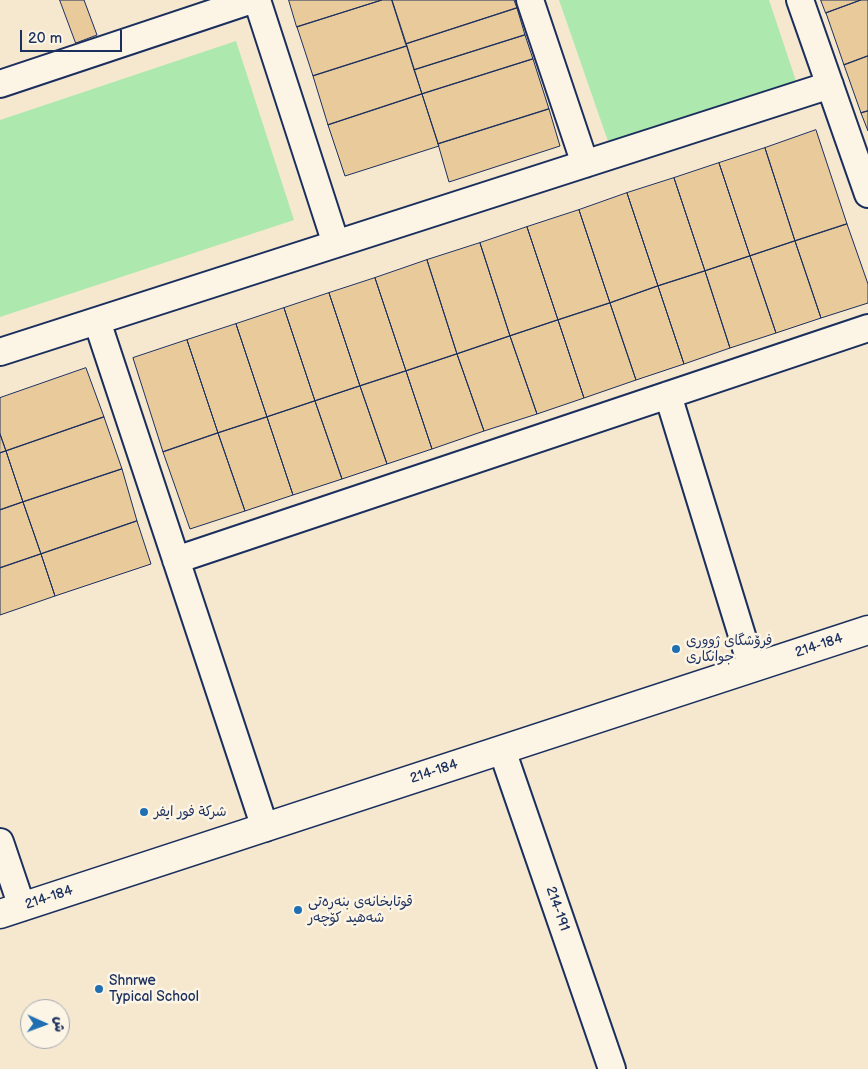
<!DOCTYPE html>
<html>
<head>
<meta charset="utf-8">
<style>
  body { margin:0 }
  #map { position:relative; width:868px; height:1069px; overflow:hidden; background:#f6e8cf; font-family:"Balsamiq Sans","Playpen Sans Arabic",sans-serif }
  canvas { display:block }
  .north { position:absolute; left:20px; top:999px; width:50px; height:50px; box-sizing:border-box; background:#fcf5e5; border:1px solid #a2a6af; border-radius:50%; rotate:92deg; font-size:14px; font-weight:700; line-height:20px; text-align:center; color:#1b2f5e }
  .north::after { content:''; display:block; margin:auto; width:18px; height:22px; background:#1f6fb2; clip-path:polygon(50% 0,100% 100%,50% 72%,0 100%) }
  .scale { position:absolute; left:20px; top:30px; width:102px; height:22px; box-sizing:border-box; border:2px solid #1b2f5e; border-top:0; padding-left:6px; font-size:15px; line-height:18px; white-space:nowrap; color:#1b2f5e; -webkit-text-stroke:4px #fcf5e5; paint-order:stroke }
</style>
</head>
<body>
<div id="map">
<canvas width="868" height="1069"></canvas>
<div class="north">ش</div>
<div class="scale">20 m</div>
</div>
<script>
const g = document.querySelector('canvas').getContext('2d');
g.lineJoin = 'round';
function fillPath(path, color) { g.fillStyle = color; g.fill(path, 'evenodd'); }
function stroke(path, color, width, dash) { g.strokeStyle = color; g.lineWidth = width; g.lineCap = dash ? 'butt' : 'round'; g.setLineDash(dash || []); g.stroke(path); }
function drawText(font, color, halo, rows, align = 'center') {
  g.font = font + ' "Balsamiq Sans","Playpen Sans Arabic",sans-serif'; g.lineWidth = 5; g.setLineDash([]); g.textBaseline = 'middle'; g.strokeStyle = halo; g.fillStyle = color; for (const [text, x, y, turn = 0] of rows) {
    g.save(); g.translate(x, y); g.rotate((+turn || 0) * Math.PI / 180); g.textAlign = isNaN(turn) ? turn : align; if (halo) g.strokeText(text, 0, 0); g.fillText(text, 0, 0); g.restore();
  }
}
fillPath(new Path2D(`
  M 559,0 L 769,0 L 797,84 L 611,150 Z
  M 236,41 L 294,220 L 0,317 L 0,120 Z`), '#ade9ae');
const building = new Path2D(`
  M 60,0 L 84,0 L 97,35 L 76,43 Z
  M 289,0 L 382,0 L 297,27 Z
  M 382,0 L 392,0 L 407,46 L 313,76 L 297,27 Z
  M 392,0 L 514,0 L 517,8 L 406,44 Z
  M 821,0 L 861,0 L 826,13 Z
  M 861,0 L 868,0 L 868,56 L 844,65 L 826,13 Z
  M 517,8 L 525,35 L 414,70 L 406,44 Z
  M 525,35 L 533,59 L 422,94 L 414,70 Z
  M 407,46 L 422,94 L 328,125 L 313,76 Z
  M 868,56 L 868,111 L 861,113 L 844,65 Z
  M 533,59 L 549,109 L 438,144 L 422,94 Z
  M 422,94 L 439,146 L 345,176 L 328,125 Z
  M 549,109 L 560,146 L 449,182 L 438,144 Z
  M 868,111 L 868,131 L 861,113 Z
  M 816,130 L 847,224 L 795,241 L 765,148 Z
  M 765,148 L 795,241 L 750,256 L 719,163 Z
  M 719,163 L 750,256 L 705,271 L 674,178 Z
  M 674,178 L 705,271 L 658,286 L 627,193 Z
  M 627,193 L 658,286 L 610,303 L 579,210 Z
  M 579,210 L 610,303 L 558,320 L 527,227 Z
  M 847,224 L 868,284 L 868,303 L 821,318 L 795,241 Z
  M 527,227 L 558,320 L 510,336 L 480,243 Z
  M 795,241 L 821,318 L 776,333 L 750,256 Z
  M 480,243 L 510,336 L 457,354 L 427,260 Z
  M 750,256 L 776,333 L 730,348 L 705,271 Z
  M 427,260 L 457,354 L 406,371 L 375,278 Z
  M 705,271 L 730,348 L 684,364 L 658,286 Z
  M 375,278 L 406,371 L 360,386 L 329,293 Z
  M 658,286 L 684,364 L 636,380 L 610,303 Z
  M 329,293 L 360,386 L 315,401 L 284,308 Z
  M 610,303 L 636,380 L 584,398 L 558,320 Z
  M 284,308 L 315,401 L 267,417 L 236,324 Z
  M 558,320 L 584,398 L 537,414 L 510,336 Z
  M 236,324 L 267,417 L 218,433 L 187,340 Z
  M 510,336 L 537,414 L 484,431 L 457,354 Z
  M 187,340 L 218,433 L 163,452 L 133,358 Z
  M 457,354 L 484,431 L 432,449 L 406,371 Z
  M 86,368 L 104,417 L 6,451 L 0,434 L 0,398 Z
  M 406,371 L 432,449 L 387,464 L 360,386 Z
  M 360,386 L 387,464 L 342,479 L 315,401 Z
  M 315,401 L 342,479 L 293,495 L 267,417 Z
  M 104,417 L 122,469 L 23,502 L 6,451 Z
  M 267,417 L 293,495 L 245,511 L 218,433 Z
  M 218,433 L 245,511 L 190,529 L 163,452 Z
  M 0,434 L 6,451 L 0,453 Z
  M 6,451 L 23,502 L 0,510 L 0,453 Z
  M 122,469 L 137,521 L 41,554 L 23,502 Z
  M 23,502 L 41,554 L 0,568 L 0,510 Z
  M 137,521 L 151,564 L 55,596 L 41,554 Z
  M 41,554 L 55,596 L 0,615 L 0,568 Z`);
fillPath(building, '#e9ca9b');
stroke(building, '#1b2f5e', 1);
const minor = new Path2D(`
  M 257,0 L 336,244
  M 530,0 L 585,164
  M 800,0 L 868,194
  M 0,84 L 252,0
  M 97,321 L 265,828
  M 0,352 L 830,85
  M 668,395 L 752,668
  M 176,560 L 868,328
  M 502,750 L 612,1069
  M 0,842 L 22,907`);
const tertiary = new Path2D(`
  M 0,914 L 868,630`);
stroke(minor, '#1b2f5e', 30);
stroke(tertiary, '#1b2f5e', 31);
stroke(minor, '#fcf5e5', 26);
stroke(tertiary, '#fcf5e5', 28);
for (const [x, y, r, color] of [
  [676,649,5,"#1f6fb2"],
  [144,812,5,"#1f6fb2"],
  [298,910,5,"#1f6fb2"],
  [99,989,5,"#1f6fb2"]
]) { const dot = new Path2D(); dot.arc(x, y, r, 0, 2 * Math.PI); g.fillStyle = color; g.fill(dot); stroke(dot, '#fcf5e5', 2); }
drawText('14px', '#1b2f5e', '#fcf5e5', [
  ["فرۆشگای ژووری",686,641],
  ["جوانکاری",686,657],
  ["شركة فور ايفر",154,812],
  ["قوتابخانەی بنەڕەتی",308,902],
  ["شەهید کۆچەر",308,918],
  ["Shnrwe",109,981],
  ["Typical School",109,997]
], 'left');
drawText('14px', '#1b2f5e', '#fcf5e5', [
  ["214-184",819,646,-18],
  ["214-184",434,772,-18],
  ["214-184",49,898,-18],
  ["214-191",557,909,71]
]);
</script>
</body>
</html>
